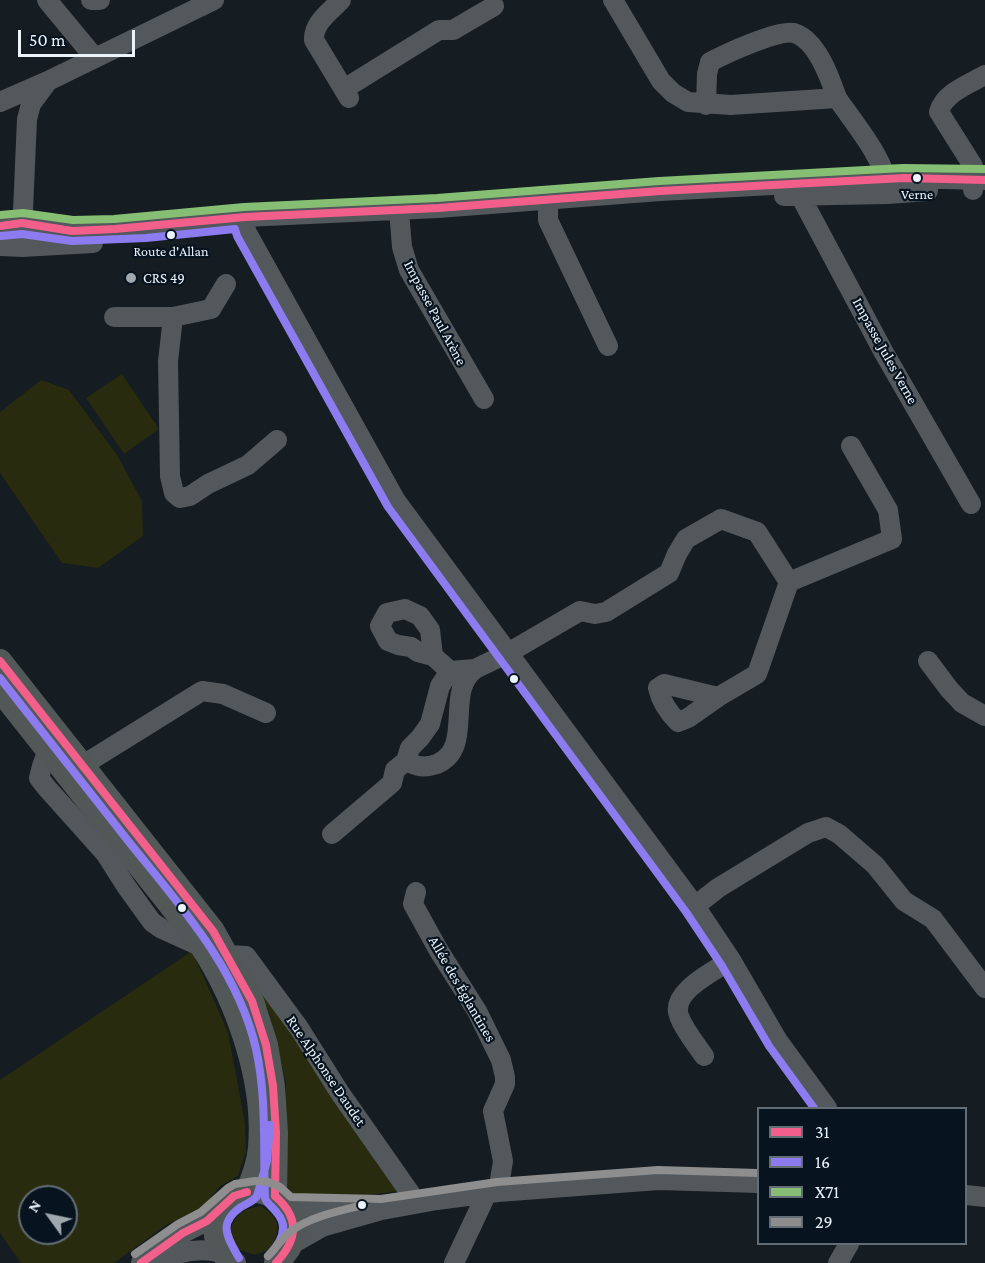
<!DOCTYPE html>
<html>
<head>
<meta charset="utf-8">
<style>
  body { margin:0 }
  #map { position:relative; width:985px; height:1263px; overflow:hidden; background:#151c22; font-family:"Crimson Pro",serif }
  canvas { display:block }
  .legend { position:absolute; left:757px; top:1107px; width:210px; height:138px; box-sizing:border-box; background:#07131e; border:2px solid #626d76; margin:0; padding:8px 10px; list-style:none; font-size:18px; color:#ebf3fb }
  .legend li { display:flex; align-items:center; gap:12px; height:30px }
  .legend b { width:30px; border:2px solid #626d76 }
  .north { position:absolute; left:18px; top:1185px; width:60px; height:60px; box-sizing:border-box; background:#07131e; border:2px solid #626d76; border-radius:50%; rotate:303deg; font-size:16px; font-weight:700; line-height:24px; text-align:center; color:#ebf3fb }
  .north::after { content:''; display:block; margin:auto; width:21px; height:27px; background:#a0a8af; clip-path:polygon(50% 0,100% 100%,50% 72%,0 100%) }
  .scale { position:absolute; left:18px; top:30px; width:117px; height:27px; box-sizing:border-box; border:3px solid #ebf3fb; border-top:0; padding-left:8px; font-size:18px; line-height:21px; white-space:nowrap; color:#ebf3fb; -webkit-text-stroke:4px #07131e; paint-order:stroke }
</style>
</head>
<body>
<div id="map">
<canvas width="985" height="1263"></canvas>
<ul class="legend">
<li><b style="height:8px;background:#f35f8b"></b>31</li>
<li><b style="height:8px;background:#8d7cef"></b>16</li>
<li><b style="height:8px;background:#86bf73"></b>X71</li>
<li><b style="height:8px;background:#8e8e8e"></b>29</li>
</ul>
<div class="north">N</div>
<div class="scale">50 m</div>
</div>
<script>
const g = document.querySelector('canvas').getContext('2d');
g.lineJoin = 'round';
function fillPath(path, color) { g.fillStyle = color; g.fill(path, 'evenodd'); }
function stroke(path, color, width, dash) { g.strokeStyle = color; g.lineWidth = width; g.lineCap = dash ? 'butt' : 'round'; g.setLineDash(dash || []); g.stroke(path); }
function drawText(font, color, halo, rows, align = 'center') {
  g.font = font + ' "Crimson Pro",serif'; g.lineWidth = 4.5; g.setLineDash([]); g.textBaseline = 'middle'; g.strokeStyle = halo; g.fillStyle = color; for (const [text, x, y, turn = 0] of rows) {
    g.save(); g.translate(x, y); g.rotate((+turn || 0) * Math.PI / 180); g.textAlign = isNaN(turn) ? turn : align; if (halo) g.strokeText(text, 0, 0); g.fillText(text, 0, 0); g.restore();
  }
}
fillPath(new Path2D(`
  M 122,374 L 159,429 L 124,454 L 86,398 Z
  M 41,380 L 69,390 L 117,455 L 142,501 L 143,536 L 98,568 L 62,563 L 0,473 L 0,412 Z
  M 192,951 L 228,1032 L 245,1123 L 246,1152 L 238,1176 L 220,1186 L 202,1208 L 166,1225 L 114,1263 L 21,1263 L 0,1233 L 0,1080 ZM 30,1197 L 66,1197 L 66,1233 L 30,1233 Z
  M 251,971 L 399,1191 L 317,1202 L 294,1198 L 284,1181 L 286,1083 L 270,1015 Z
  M 261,1206 C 281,1220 280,1226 272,1248 L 256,1255 L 239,1250 L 229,1235 C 235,1214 240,1210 261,1206 Z`), '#282b0d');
stroke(new Path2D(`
  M 47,0 L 95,58
  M 91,0 L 100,0
  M 341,0 C 330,12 313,23 314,40 L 349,98
  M 613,0 L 661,81 L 673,93 L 688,102 L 731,105 L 837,98 C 854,123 886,160 888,190
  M 344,89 L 439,30 L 453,30 L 494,6
  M 0,102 L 48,81 L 214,0
  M 706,105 L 707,74 L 710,62 C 725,54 779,29 794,33 C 817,40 830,78 837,98
  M 801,185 L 801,196 L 803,201 L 883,351 L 971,504
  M 973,190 L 973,166 L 939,112 C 944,93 969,84 985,75
  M 784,196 L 888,194 L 928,191
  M 548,201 L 548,220 L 608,346
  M 399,210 L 402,247 L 409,270 L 484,399
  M 245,217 L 246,231 L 396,501 L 695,906 L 731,960 L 778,1041 L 827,1108
  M 0,226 L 22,223 L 72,231 L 115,229 L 245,217 L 438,208 L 660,191 L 904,178 L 985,180
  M 22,234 L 27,119 L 31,104 L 48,81
  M 0,246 L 22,247 L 93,243
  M 114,317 L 173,317 L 211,309 L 226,284
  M 173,317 L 168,361 L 170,476 L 174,493 L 180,498 L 190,496 L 208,484 L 248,465 L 277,440
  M 789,582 L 892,539 L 888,510 L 851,446
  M 433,656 L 418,652 L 411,647 L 398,645 L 388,641 L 380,626 L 387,613 L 405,609 L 420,616 L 430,630 L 433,656 L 450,671 L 475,669 L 508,653 L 580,611 L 595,614 L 606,612 L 669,573 L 677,554 L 686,539 L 721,519 L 757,532 L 789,582 L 757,674 L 718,697 L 664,684 L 658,688 C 661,702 668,712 678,722 L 688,718 L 718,697
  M 928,661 L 949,689 L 962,703 L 985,716
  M 450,671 L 440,686 L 430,724 L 420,738 L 410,748 L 406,761 C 417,767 425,768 437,764 C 475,748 444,691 475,669
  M 48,750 L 42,766 L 39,778 L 46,787 L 105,853 L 126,886 L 152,922 L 162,929 L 204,948
  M 83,765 L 202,691 L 223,694 L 266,713
  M 332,834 L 392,783 L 395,770 L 406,761
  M 416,892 L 413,904 L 439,951 L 477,1011 L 501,1060 L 505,1077 L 505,1084 L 493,1111 L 503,1161 L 498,1192
  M 695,906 L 718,888 L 808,833 L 826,827 L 839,834 L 875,865 L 904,901 L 933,919 L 985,988
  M 227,955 L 246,956 L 299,1028 L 340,1093 L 410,1193 L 413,1204
  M 704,1056 C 696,1044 684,1030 679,1016 C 670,992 714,971 731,960
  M 966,1195 L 985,1197
  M 287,1207 L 359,1210
  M 292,1244 L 322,1227 L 382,1210 L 437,1200 L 498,1192 L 659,1180 L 758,1183
  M 141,1263 L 183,1233 L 207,1221 L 222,1209
  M 155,1263 C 176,1252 200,1247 222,1253
  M 454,1263 L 487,1193
  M 838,1263 L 849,1244`), '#52585c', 20);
stroke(new Path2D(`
  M 0,661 L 213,931 L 252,1001 L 266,1045 L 273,1086 L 276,1133 L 275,1196
  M 0,690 L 191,931 C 233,988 266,1075 260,1147 C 259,1163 253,1177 247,1192
  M 234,1263 C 222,1256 214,1241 216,1227 C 225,1153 338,1207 276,1263`), '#525858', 24);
stroke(new Path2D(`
  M 0,226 L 22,223 L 72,231 L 115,229 L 245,217 L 438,208 L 660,191 L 904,178 L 985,180
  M 0,661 L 213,931 L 252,1001 L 266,1045 L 273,1086 L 276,1133 L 275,1196
  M 275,1196 C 300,1218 298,1239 276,1263
  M 141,1263 L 183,1233 L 207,1221 L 234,1196 L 247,1192`), '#f35f8b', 8);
stroke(new Path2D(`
  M 1,236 L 22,234 L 72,241 L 146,238 L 235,229 L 237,236 L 388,507 L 686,912 L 722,966 L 769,1046 L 814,1108
  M 0,678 C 43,733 86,787 129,842 C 179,904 238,969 256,1049 C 267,1098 263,1148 265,1198 C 267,1204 273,1207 277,1213 C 290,1228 280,1244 268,1256
  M 239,1258 C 229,1239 216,1224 241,1207 C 247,1203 253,1202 257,1196 L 267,1161 L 270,1125`), '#8d7cef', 8);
stroke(new Path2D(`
  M 0,215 L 23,213 L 73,220 L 114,219 L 244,207 L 437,198 L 659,181 L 903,168 L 985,169`), '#86bf73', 8);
stroke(new Path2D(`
  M 135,1254 L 178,1224 L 201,1212 L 228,1188 L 235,1184 L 255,1181 L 268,1182 L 280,1187 L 291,1197 L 381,1199 L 497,1182 L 658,1170 L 758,1173
  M 268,1256 C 276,1248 282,1238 291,1231 C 312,1216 339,1211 363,1205`), '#8e8e8e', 8);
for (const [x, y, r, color] of [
  [917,178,5,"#ebf3fb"],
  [171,235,5,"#ebf3fb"],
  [131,278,6,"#a0a8af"],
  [514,679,5,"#ebf3fb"],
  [182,908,5,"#ebf3fb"],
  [362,1205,5,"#ebf3fb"]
]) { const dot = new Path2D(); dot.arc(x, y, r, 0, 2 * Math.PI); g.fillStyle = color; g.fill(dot); stroke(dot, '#07131e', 2); }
drawText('14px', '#ebf3fb', '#07131e', [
  ["Verne",917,195],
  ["Route d'Allan",171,252]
]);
drawText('15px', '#ebf3fb', '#07131e', [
  ["CRS 49",143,278]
], 'left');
drawText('15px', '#ebf3fb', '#07131e', [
  ["Impasse Paul Arène",435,313,62],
  ["Impasse Jules Verne",885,351,61],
  ["Allée des Églantines",462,989,60],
  ["Rue Alphonse Daudet",326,1071,56]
]);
</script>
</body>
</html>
